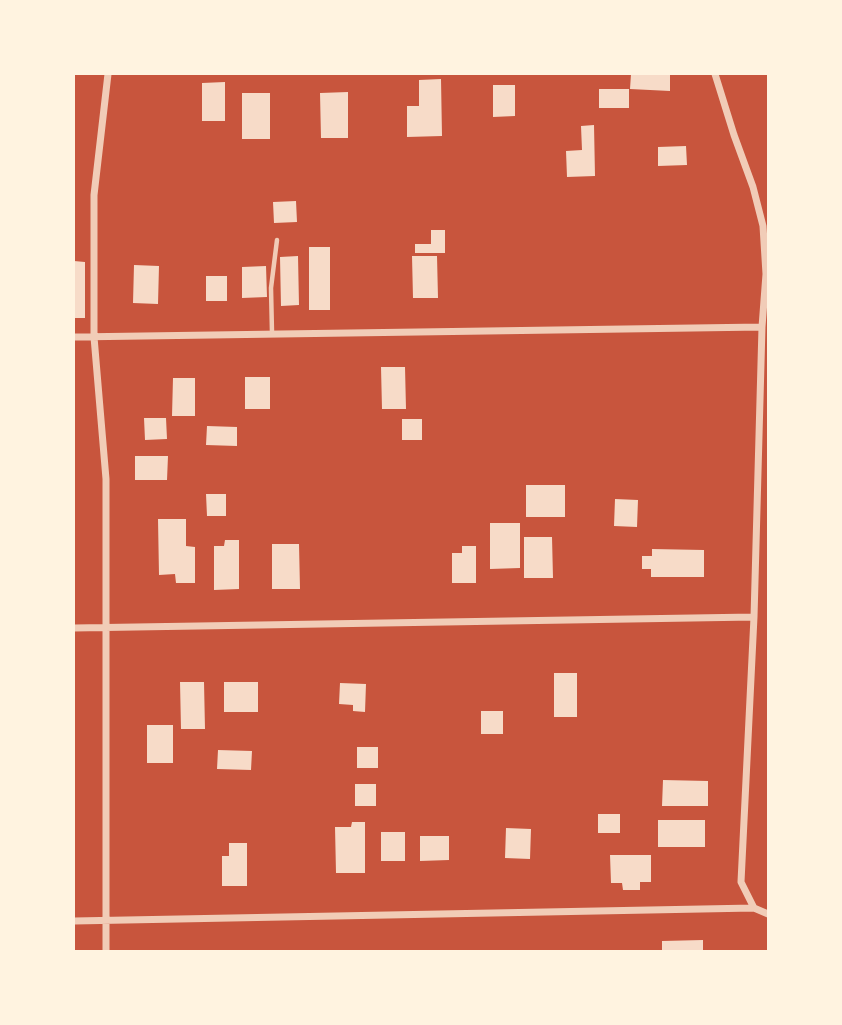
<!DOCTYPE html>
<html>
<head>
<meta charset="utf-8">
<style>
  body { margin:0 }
  #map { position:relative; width:842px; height:1025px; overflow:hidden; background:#c8553d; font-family:"Open Sans",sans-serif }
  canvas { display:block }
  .frame { position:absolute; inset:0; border:75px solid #fff3e0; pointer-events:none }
</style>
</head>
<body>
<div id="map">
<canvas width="842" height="1025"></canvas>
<div class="frame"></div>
</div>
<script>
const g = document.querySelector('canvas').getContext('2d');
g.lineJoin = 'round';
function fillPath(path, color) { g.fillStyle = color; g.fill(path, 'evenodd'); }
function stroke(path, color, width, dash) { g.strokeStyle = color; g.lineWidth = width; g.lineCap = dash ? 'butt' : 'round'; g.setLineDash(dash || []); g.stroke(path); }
fillPath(new Path2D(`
  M 631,74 L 670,74 L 670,91 L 630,89 Z
  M 441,79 L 442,136 L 407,137 L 407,106 L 419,106 L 419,80 Z
  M 225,82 L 225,121 L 202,121 L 202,83 Z
  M 493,85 L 515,85 L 515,116 L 493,117 Z
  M 599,89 L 629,89 L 629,108 L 599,108 Z
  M 348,92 L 348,138 L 321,138 L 320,93 Z
  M 242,93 L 270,93 L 270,139 L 242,139 Z
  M 594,125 L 595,176 L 567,177 L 566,151 L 582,150 L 581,126 Z
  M 686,146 L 687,165 L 658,166 L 658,147 Z
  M 296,201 L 297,222 L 274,223 L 273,202 Z
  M 431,230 L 445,230 L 445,253 L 415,253 L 415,244 L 431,244 Z
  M 309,247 L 330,247 L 330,310 L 309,310 Z
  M 298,256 L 299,305 L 281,306 L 280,257 Z
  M 412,256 L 437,256 L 438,298 L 413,298 Z
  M 74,261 L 85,262 L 85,318 L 74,318 Z
  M 134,265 L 159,266 L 158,304 L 133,303 Z
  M 266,266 L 267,297 L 242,298 L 242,267 Z
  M 206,276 L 227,276 L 227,301 L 206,301 Z
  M 381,367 L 405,367 L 406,409 L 382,409 Z
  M 245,377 L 270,377 L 270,409 L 245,409 Z
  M 173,378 L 195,378 L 195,416 L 172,416 Z
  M 144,418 L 166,418 L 167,439 L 145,440 Z
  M 402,419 L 422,419 L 422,440 L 402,440 Z
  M 207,426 L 237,427 L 237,446 L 206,445 Z
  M 135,456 L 168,456 L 167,480 L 135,480 Z
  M 526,485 L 565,485 L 565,517 L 526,517 Z
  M 206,494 L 226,494 L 226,516 L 207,516 Z
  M 615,499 L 638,500 L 637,527 L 614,526 Z
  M 158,519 L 186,519 L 186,546 L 195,547 L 195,583 L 176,583 L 175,574 L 159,575 Z
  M 490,523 L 520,523 L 520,568 L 490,569 Z
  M 524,537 L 552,537 L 553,578 L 524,578 Z
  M 225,540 L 239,540 L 239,589 L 214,590 L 214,546 L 224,546 Z
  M 272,544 L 299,544 L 300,589 L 272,589 Z
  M 462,546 L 476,546 L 476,583 L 452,583 L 452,553 L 462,553 Z
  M 652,549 L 704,550 L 704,577 L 651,577 L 651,569 L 642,569 L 642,556 L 652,556 Z
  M 554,673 L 577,673 L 577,717 L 554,717 Z
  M 180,682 L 204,682 L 205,729 L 181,729 Z
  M 224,682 L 258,682 L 258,712 L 224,712 Z
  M 340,683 L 366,684 L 365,712 L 353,711 L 353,705 L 339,704 Z
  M 481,711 L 503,711 L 503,734 L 481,734 Z
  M 147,725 L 173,725 L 173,763 L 147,763 Z
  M 357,747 L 378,747 L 378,768 L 357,768 Z
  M 218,750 L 252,751 L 251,770 L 217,769 Z
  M 663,780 L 708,781 L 708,806 L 662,806 Z
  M 355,784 L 376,784 L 376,806 L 355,806 Z
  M 598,814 L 620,814 L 620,833 L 598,833 Z
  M 658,820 L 705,820 L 705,847 L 658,847 Z
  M 352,822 L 365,822 L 365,873 L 336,873 L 335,827 L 351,827 Z
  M 506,828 L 531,829 L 530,859 L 505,858 Z
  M 381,832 L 405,832 L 405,861 L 381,861 Z
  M 420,836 L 449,836 L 449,860 L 420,861 Z
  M 229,843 L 247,843 L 247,886 L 222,886 L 222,856 L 229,856 Z
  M 610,855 L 651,855 L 651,882 L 640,882 L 640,890 L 623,890 L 622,883 L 611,883 Z
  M 703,940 L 703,951 L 662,951 L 662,941 Z`), '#f7dbc8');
stroke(new Path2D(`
  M 272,333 L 271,288 L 277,240`), '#f1ccb7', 4.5);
stroke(new Path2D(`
  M 715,74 L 734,135 L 753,187 L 763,226 L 766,274 L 762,327 L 754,617 L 741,882 L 754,908
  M 74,337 L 762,327
  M 74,628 L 754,617
  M 74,921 L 754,908 L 768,914
  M 106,951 L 106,479 L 94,337 L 94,195 L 108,74`), '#f1ccb7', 7);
</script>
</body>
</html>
